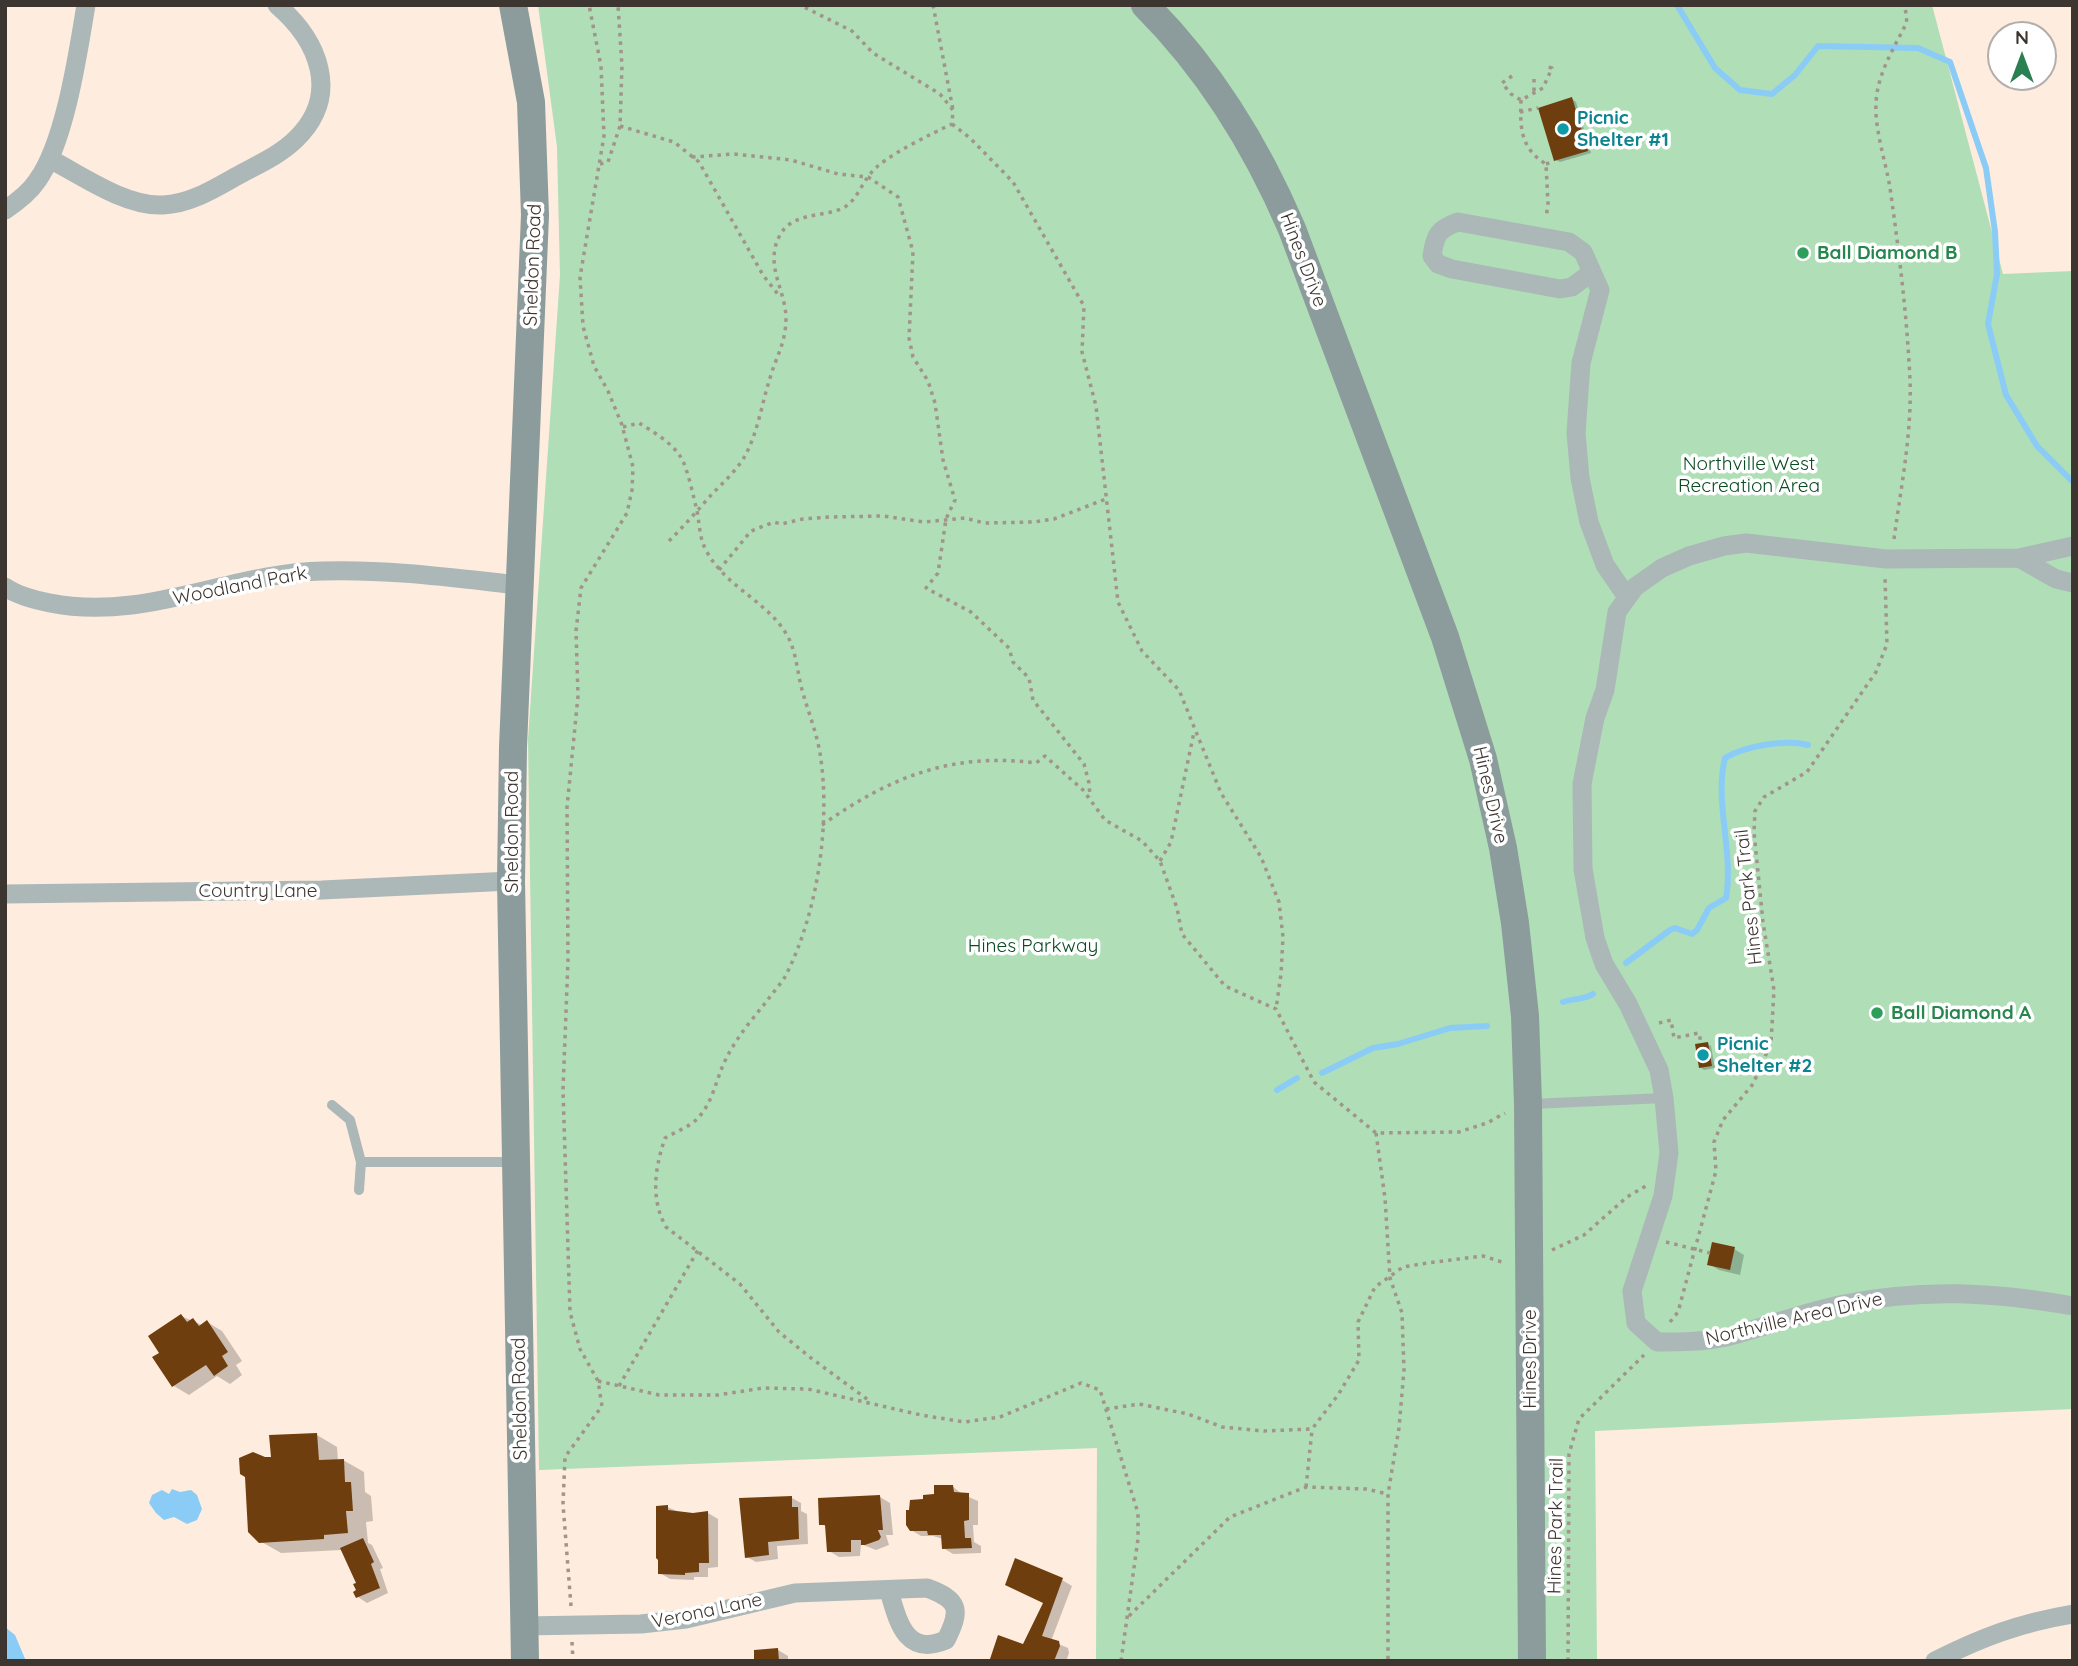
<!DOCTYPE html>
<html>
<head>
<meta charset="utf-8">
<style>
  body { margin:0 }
  #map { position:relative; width:2078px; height:1666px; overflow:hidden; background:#feecde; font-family:Quicksand,sans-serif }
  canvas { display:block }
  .frame { position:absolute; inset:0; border:7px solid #3c3530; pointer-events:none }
  .north { position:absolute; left:1987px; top:21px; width:70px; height:70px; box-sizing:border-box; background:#fff; border:2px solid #b1aeac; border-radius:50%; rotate:0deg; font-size:19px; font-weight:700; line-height:28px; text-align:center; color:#3c3530 }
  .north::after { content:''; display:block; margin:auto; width:24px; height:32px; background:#2b8053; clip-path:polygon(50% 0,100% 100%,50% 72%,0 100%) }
</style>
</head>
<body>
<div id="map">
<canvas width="2078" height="1666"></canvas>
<div class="frame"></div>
<div class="north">N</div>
</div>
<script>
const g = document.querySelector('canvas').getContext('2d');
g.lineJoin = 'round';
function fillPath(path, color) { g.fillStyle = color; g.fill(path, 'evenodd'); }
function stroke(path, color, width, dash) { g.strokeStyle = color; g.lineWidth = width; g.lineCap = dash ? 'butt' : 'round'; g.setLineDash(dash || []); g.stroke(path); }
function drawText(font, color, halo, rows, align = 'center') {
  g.font = font + ' Quicksand,sans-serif'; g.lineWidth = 7; g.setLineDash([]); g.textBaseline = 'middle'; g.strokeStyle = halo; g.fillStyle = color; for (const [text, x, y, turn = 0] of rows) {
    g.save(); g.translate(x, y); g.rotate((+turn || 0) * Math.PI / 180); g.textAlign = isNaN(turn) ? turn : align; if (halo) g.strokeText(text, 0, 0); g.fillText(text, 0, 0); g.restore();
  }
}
fillPath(new Path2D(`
  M 538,5 L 1932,5 L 2003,274 L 2073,271 L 2073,1409 L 1595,1431 L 1597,1661 L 1096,1661 L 1097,1448 L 539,1470 L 528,739 L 560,275 L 557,147 Z`), '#afdeb7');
fillPath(new Path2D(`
  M 172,1489 L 180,1492 L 191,1490 L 197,1495 L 202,1509 L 197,1520 L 187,1524 L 174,1517 L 164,1520 L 156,1513 L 149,1503 L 152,1495 L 162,1490 L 169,1494 Z
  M 5,1627 L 15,1635 L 26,1661 L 5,1661 Z`), '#8bccf7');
fillPath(new Path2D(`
  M 1572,99 L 1576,102 L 1591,153 L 1560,162 L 1556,160 Z
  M 1707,1044 L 1711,1046 L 1715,1068 L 1704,1070 L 1700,1067 Z
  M 1734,1249 L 1744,1255 L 1740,1275 L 1719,1270 L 1709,1264 Z
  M 181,1316 L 202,1325 L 207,1322 L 222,1331 L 242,1361 L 236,1365 L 242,1375 L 230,1384 L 217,1376 L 189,1395 L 174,1386 L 155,1358 L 161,1354 Z
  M 317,1435 L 337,1447 L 338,1461 L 343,1460 L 364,1472 L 365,1492 L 371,1496 L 373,1521 L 366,1522 L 368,1543 L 372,1545 L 383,1568 L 380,1569 L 388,1593 L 367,1603 L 358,1597 L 358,1584 L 342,1550 L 281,1553 L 260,1541 L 265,1459 L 272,1459 Z
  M 952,1486 L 962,1494 L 978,1501 L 978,1525 L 973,1525 L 974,1542 L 981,1546 L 981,1553 L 953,1554 L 943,1548 L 943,1539 L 933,1536 L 921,1536 L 911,1530 L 924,1501 Z
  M 880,1497 L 890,1503 L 893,1535 L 886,1535 L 889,1545 L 876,1550 L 861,1544 L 860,1556 L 839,1557 L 829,1551 L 827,1527 L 821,1524 Z
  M 792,1498 L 801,1503 L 801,1511 L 807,1514 L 808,1544 L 777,1546 L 778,1559 L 756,1562 L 747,1557 Z
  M 667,1507 L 684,1514 L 708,1513 L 718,1519 L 718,1567 L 708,1568 L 708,1577 L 694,1577 L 694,1580 L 670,1579 L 660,1573 Z
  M 1062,1580 L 1072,1586 L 1051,1641 L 1068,1648 L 1069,1653 L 1066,1661 L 997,1661 L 1024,1647 Z
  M 778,1650 L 788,1656 L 788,1661 L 756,1661 Z`), '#0003');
stroke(new Path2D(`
  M 1677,5 L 1715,68 L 1740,90 L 1772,94 L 1795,75 L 1818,46 L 1918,48 L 1950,62 L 1986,168 L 1995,232 L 1997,274 L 1988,324 L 2006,395 L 2037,446 L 2073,482
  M 1626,963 L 1670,930 L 1675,928 L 1692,934 L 1697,930 L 1709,908 L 1726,898 C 1734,853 1714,801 1725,758 C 1744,746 1786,739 1808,745
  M 1563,1002 C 1574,998 1584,1000 1593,994
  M 1322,1073 L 1373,1048 L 1398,1044 L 1450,1028 L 1487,1026
  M 1277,1090 L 1297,1078`), '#8bccf7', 6);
fillPath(new Path2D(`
  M 1572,97 L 1588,151 L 1554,161 L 1538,108 Z
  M 1708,1042 L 1712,1066 L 1699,1068 L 1695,1044 Z
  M 1712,1242 L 1735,1247 L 1730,1270 L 1707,1265 Z
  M 181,1314 L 187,1322 L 193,1318 L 199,1326 L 207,1320 L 228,1352 L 222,1356 L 228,1366 L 214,1376 L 206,1365 L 172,1387 L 152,1357 L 159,1353 L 148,1336 Z
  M 317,1433 L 319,1460 L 344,1459 L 345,1482 L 351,1482 L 353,1511 L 346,1511 L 348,1533 L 324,1535 L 324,1539 L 259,1543 L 248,1532 L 245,1477 L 240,1474 L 239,1458 L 253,1452 L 265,1457 L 271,1457 L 269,1435 Z
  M 934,1485 L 953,1485 L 954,1492 L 969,1493 L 969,1520 L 964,1521 L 965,1538 L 971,1538 L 972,1548 L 942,1549 L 941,1535 L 928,1535 L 927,1531 L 910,1531 L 906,1525 L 906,1510 L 909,1510 L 910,1500 L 923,1499 L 923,1495 L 934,1494 Z
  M 880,1495 L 883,1530 L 878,1530 L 881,1537 L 879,1540 L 865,1545 L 861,1545 L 861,1540 L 851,1540 L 851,1552 L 827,1552 L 825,1525 L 819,1525 L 818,1498 Z
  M 792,1496 L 792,1507 L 798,1507 L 799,1539 L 768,1542 L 769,1555 L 745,1558 L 739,1498 Z
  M 668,1505 L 668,1510 L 693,1513 L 708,1511 L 709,1563 L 699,1563 L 699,1572 L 685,1573 L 685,1575 L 658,1574 L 658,1560 L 656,1558 L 656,1506 Z
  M 363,1538 L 374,1562 L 371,1564 L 380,1588 L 356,1598 L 353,1592 L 356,1590 L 353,1584 L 356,1583 L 340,1548 Z
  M 1015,1558 L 1063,1578 L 1042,1636 L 1059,1641 L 1060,1646 L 1054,1661 L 995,1661 L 990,1659 L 998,1635 L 1023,1644 L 1043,1603 L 1005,1585 Z
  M 778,1648 L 779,1661 L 754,1661 L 754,1650 Z`), '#6f3e0e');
stroke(new Path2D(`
  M 933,5 L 953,110
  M 1512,76 L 1502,83 L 1511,94 L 1521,100 L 1543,88 L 1552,68 L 1548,67
  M 1534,79 L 1534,94
  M 1521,100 C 1520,127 1520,148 1546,164 L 1548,204 L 1546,218
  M 1520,112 L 1538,108
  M 952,124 L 970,138 L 1013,182 L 1084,306 L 1082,352 L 1096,406 L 1118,602 L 1142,651 L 1179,690 L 1221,793 L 1261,857 L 1279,902 L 1283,937 L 1281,974 L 1276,1009
  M 620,126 L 674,142 L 699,162 L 763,275 L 780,297
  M 692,157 L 734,154 L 791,160 L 838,174 L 868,177 L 898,197 L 913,252 L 909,338 L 913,357 L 928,381 L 935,403 L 943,460 L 955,500 L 946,519 L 938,573 L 926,588 L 971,612 L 1009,648 L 1013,662 L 1029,678 L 1033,700 L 1084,764 L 1089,783 L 1090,797
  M 600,164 L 608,162 L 620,126 L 622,66 L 618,5
  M 1546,164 L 1554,161
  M 623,427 L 639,423 C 652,431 672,443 680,456 C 687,465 694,499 697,511 C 700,526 699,538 707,552 C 726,587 767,601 787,635 C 796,651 797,669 801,686 C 807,709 816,730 820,753 C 831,822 818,912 786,975 C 781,984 773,992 767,1001 C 753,1018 737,1037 727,1057 C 716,1077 714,1102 697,1119 C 689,1127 675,1132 665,1138 C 655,1168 650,1198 666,1227 L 740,1284 L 779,1332 L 811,1358 L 871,1402
  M 1894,539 C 1901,487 1912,433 1910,380 C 1907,316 1899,251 1890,188 C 1885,157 1872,124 1877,93 C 1881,68 1895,46 1906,24 L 1907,17 L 1904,5
  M 669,541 C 684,526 698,510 712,494 C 724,482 738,469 746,454 C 758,431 762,403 770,378 C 777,354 786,343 786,317 C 785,289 764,264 780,235 C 792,213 820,217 841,209 C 856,203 861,184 871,173 C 883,157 933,133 952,124 L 953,110 L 940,94 L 873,53 L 852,31 L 800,5
  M 719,570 L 751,531 L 774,522 L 781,524 L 803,519 L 830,517 L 883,516 L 924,522 L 965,518 L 984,523 L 1034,522 L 1054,519 L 1106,499
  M 822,825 C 890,777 952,752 1036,763 L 1045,756 L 1083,790 L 1105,820 L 1142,841 L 1160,861 L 1177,908 L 1182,934 L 1225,986 L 1276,1009 L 1314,1082 L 1376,1133 L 1459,1132 L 1487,1123 L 1505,1113
  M 1160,861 L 1171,842 L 1194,732
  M 1659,1023 L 1671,1020 L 1674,1038 L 1699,1033 L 1701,1043
  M 1376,1133 L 1385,1198 L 1390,1278 L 1402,1313 L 1404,1370 L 1399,1428 L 1388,1494
  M 1666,1242 L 1710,1253
  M 1552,1250 L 1584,1235 L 1627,1197 L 1646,1186
  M 1670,1322 L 1678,1312 L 1716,1171 L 1714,1142 L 1723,1120 L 1753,1084 L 1771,1043 L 1774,990 L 1763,922 L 1754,832 L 1755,811 L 1764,797 L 1807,772 L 1876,672 L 1887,644 L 1885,577
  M 598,1381 L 659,1395 L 718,1395 L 763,1388 L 808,1389 L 921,1415 L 964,1422 L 1000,1417 L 1081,1383 L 1100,1390 L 1138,1513 L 1138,1539 L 1121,1661
  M 619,1386 L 698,1250
  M 1106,1409 L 1139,1404 L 1188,1414 L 1222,1427 L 1264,1431 L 1312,1429 L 1338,1395 L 1359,1360 L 1358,1322 L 1375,1287 L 1403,1267 L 1427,1263 L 1483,1256 L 1505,1263
  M 1306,1487 L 1312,1430
  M 571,1606 L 563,1504 L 565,1457 L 602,1406 L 598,1381 L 580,1349 L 570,1312 L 563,1090 L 568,960 L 567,807 L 578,696 L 576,631 L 581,588 L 627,513 L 632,490 L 633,467 L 622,425 L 608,391 L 594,366 L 583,326 L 580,277 L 604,136 L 601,66 L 589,5
  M 1129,1616 L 1230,1517 L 1306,1487 L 1366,1489 L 1388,1494 L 1388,1661
  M 572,1642 L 573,1661
  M 1568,1661 L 1569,1454 L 1579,1419 L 1644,1355`), '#a1948a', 3.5, [3.5, 5]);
stroke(new Path2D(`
  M 1532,1104 L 1664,1098
  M 332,1105 L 350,1120 L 361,1162
  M 359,1190 L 361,1162 L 512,1162`), '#acb7b8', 10);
stroke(new Path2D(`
  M 50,159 C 82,176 126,207 163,205 C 190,204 214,189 237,176 C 257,165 280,155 296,139 C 341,95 319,41 277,5
  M 5,210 C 17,202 29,193 37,181 C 65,143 78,53 86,5
  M 1458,222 L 1569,242 L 1583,252 L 1592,272 L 1572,287 L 1560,289 L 1452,269 L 1438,264 L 1432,256 C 1435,235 1438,229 1458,222 Z
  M 1592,272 L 1600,290 L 1581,363 L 1576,433 L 1580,478 L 1589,522 L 1605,565 L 1627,597
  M 2073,546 L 2019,558 L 1886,559 L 1746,543 L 1724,546 L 1689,556 L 1662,568 L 1635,587 L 1617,612 L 1605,690 L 1595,718 L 1582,784 L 1583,869 L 1595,938 L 1604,964 L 1628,1004 L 1659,1070 L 1664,1098 L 1669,1153 L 1663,1196 L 1632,1291 L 1636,1323 L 1657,1342 C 1680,1342 1703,1342 1726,1337 C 1766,1327 1804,1312 1844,1304 C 1923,1288 1994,1292 2073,1306
  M 2019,558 L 2056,579 L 2073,583
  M 5,587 C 18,596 35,600 50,603 C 144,622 230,573 323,571 C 389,569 454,578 519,585
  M 5,894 L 322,890 L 511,881
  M 524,1626 L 641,1624 L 686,1619 L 795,1593 L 927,1588 C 960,1600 961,1610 946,1640 C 905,1657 898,1621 889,1591
  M 1935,1661 C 1982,1637 2020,1623 2073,1614`), '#acb7b8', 19);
stroke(new Path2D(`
  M 513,5 L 531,102 L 535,215 L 513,747 L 511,881 L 525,1661
  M 1145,5 C 1209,69 1257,147 1292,229 L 1445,637 L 1483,759 L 1503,848 L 1515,923 L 1525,1016 L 1528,1104 L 1532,1661`), '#8c9c9c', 28);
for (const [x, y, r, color] of [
  [1563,129,7,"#0f9aa8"],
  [1803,253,7,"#2e9e5b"],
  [1877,1013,7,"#2e9e5b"],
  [1703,1055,7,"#0f9aa8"]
]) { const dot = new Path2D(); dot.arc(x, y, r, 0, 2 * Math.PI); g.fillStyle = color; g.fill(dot); stroke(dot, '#fff', 2.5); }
drawText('bold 19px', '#0d838f', '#fff', [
  ["Picnic",1577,118],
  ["Shelter #1",1577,140],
  ["Picnic",1717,1044],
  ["Shelter #2",1717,1066]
], 'left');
drawText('bold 19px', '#27864d', '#fff', [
  ["Ball Diamond B",1817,253],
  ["Ball Diamond A",1891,1013]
], 'left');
drawText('19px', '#3c3530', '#fff', [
  ["Hines Drive",1303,260,69],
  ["Sheldon Road",533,265,-88],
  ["Woodland Park",240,586,-11],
  ["Hines Drive",1490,795,77],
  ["Sheldon Road",512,832,-90],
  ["Country Lane",258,891],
  ["Hines Park Trail",1749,897,-96],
  ["Northville Area Drive",1794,1319,-13],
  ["Hines Drive",1530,1359,-90],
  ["Sheldon Road",520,1399,-91],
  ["Hines Park Trail",1556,1526,-89],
  ["Verona Lane",707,1611,-12]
]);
drawText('19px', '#094c21', '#fff', [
  ["Northville West",1749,464],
  ["Recreation Area",1749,486],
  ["Hines Parkway",1033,946]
]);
</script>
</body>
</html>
